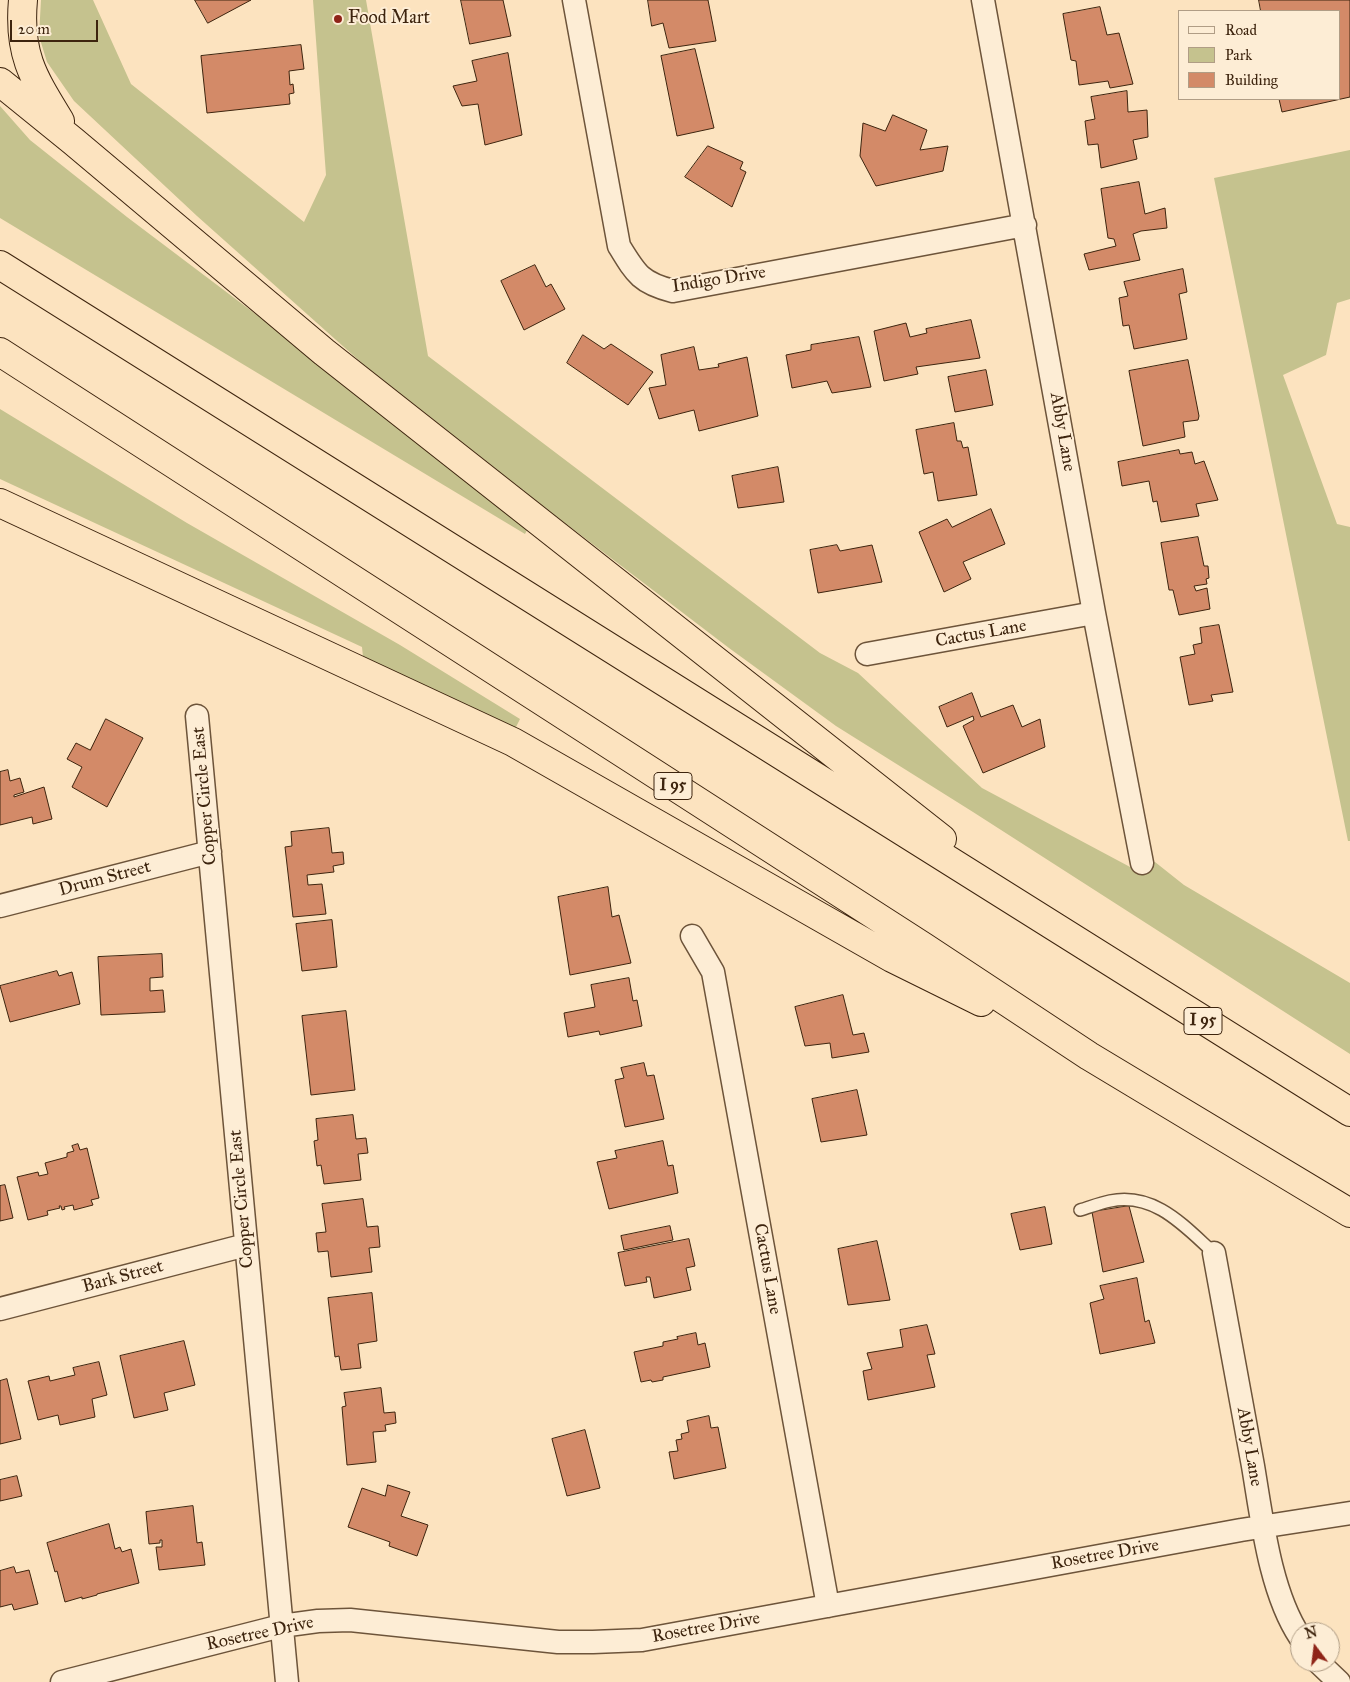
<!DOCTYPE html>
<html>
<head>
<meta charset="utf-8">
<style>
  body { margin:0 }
  #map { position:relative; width:1350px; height:1682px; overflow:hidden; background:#fce3bf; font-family:"IM FELL Great Primer",serif }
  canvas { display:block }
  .legend { position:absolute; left:1178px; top:10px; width:162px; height:90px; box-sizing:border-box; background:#fdedd5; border:1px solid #b09d85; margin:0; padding:6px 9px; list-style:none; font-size:15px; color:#3d240e }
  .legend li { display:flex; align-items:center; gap:10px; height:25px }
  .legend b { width:25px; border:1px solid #b09d85 }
  .north { position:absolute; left:1290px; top:1622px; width:50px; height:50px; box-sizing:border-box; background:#fdedd5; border:1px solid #b09d85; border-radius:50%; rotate:345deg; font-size:14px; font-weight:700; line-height:20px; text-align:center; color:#3d240e }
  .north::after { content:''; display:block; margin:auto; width:18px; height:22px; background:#8f2418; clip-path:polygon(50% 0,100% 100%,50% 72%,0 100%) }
  .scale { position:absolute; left:10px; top:20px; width:88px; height:22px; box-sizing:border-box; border:2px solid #3d240e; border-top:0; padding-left:6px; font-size:15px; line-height:18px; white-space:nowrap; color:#3d240e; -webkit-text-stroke:4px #fdedd5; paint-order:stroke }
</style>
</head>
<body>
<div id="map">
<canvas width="1350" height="1682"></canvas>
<ul class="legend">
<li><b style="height:6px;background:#fdedd5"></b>Road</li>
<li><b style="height:14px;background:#c5c28e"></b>Park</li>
<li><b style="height:14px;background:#d38a68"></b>Building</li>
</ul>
<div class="north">N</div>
<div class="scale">20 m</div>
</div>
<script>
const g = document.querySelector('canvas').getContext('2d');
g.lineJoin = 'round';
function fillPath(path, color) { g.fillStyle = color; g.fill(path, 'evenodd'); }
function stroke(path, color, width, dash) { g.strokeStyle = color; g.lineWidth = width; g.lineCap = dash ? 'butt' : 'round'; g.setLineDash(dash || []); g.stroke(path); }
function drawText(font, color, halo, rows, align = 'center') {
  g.font = font + ' "IM FELL Great Primer",serif'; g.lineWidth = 4; g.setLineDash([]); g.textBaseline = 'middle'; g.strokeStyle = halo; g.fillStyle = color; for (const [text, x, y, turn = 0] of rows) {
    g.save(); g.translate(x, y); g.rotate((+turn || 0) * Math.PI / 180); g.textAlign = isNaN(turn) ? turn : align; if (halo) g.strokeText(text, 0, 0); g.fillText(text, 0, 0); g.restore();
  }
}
fillPath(new Path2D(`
  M 41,0 L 93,0 L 131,84 L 304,222 L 326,175 L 313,0 L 366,0 L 428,356 L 820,653 L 858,673 L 982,788 L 1132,868 L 1155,862 L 1184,885 L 1350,983 L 1350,1054 L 973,812 L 836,726 L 729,648 L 561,520 L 363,364 L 197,216 L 74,101 L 47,62 L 39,36 Z
  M 0,106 L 30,140 L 127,217 L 278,331 L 528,528 L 525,534 L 0,218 Z
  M 1350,150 L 1350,299 L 1337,303 L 1326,355 L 1283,375 L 1337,524 L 1350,527 L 1350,841 L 1348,841 L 1214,178 Z
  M 0,409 L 187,523 L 400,645 L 520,719 L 515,729 L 363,657 L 362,647 L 0,479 Z`), '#c5c28e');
const building = new Path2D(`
  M 195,0 L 251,0 L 208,23 Z
  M 461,0 L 503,0 L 511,36 L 470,44 Z
  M 648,0 L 708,0 L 716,41 L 669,48 L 663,23 L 652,26 Z
  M 1259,0 L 1350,0 L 1350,97 L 1282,112 L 1279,99 L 1339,99 L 1339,11 L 1261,11 Z
  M 1100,7 L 1107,35 L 1119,33 L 1133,84 L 1110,88 L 1108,81 L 1079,85 L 1076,61 L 1071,60 L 1063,14 Z
  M 301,45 L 304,69 L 289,71 L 290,85 L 293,84 L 294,93 L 289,94 L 290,104 L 207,113 L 201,56 Z
  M 695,49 L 714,128 L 677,136 L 661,56 Z
  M 508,53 L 522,135 L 485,145 L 478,104 L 462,106 L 453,86 L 477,81 L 472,61 Z
  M 1127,91 L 1128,112 L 1147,110 L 1148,137 L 1133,140 L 1137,159 L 1101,168 L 1098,144 L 1088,145 L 1085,121 L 1095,119 L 1091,97 Z
  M 893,115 L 927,130 L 920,150 L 948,146 L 943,171 L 876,186 L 860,156 L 863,123 L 885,131 Z
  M 708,146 L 743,162 L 740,169 L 746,172 L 732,207 L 685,177 Z
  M 1139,182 L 1145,214 L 1165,208 L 1167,228 L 1141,231 L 1133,234 L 1140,260 L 1089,270 L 1084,254 L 1116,246 L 1114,239 L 1108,238 L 1101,189 Z
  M 535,265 L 546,287 L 551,284 L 565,309 L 524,330 L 501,281 Z
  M 1183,269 L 1187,292 L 1179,294 L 1187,339 L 1134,349 L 1129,325 L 1123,326 L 1119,298 L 1128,296 L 1124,282 Z
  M 971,320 L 980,358 L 916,367 L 918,374 L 884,381 L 874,331 L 906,323 L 910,337 L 927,333 L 926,329 Z
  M 583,335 L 604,349 L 611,344 L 653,372 L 628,405 L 567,363 Z
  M 859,337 L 871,387 L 832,393 L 827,381 L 792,388 L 786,355 L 811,350 L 811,345 Z
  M 694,347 L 699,370 L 719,367 L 718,364 L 747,357 L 758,416 L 699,431 L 694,410 L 659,419 L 649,388 L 666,385 L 661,355 Z
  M 1188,360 L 1199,416 L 1198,420 L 1183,422 L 1185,437 L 1143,446 L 1129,371 Z
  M 986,370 L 993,405 L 955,412 L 948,377 Z
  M 954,423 L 957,441 L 961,441 L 963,448 L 968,447 L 977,495 L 938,501 L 933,472 L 924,474 L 916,430 Z
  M 1179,450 L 1180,454 L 1192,452 L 1195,464 L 1204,461 L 1218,500 L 1196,504 L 1199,516 L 1161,522 L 1157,501 L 1153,502 L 1149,481 L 1122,486 L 1118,462 Z
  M 778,467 L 784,502 L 738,508 L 732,476 Z
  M 991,509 L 1005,544 L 963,562 L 971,579 L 944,592 L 919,532 L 947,519 L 952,527 Z
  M 1198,537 L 1204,566 L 1208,566 L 1209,578 L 1206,579 L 1207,584 L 1194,586 L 1196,591 L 1207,588 L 1210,609 L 1179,615 L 1173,590 L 1169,590 L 1161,543 Z
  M 837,545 L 840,551 L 872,545 L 882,582 L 818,593 L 810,550 Z
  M 1219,625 L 1233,692 L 1211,695 L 1213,701 L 1189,705 L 1180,657 L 1195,654 L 1193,645 L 1202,643 L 1200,628 Z
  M 972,693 L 981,717 L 1013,705 L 1022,727 L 1040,719 L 1045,747 L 983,773 L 963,726 L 974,720 L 973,716 L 947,727 L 939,707 Z
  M 106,719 L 143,738 L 107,807 L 72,787 L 82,767 L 67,759 L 76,743 L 90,750 Z
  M 8,770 L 10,781 L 20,778 L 24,792 L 14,795 L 14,797 L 44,787 L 52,819 L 33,824 L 32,817 L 0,825 L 0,772 Z
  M 329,828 L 332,853 L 343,852 L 344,864 L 333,866 L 334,872 L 307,875 L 308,885 L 322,884 L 326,914 L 293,917 L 285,847 L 292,846 L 291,832 Z
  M 608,887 L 612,917 L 619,915 L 631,963 L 570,975 L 558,897 Z
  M 332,920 L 337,967 L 302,971 L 296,924 Z
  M 162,954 L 163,977 L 150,978 L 150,991 L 163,990 L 165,1012 L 101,1015 L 98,957 Z
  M 57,971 L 59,976 L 72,972 L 80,1004 L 10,1022 L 0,986 Z
  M 629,978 L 633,1001 L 637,1000 L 642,1026 L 600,1035 L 599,1031 L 568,1037 L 564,1013 L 595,1007 L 591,985 Z
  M 843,995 L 853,1035 L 864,1033 L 869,1052 L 832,1058 L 830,1043 L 805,1046 L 795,1007 Z
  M 346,1011 L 355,1090 L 311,1095 L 302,1016 Z
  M 644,1063 L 647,1076 L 654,1075 L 664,1119 L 625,1127 L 615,1080 L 624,1078 L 621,1068 Z
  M 857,1090 L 867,1135 L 821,1142 L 812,1099 Z
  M 353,1115 L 356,1139 L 366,1138 L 368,1153 L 358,1154 L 361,1180 L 324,1184 L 321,1165 L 317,1166 L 314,1141 L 318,1140 L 316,1119 Z
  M 663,1141 L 668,1166 L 673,1165 L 678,1193 L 609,1209 L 597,1162 L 617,1158 L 615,1151 Z
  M 78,1144 L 80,1150 L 87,1148 L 99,1198 L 91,1200 L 93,1205 L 74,1210 L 73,1205 L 64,1207 L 65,1209 L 62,1210 L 61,1206 L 59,1206 L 60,1208 L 47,1211 L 48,1215 L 28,1220 L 17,1177 L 38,1172 L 39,1176 L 48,1174 L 45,1163 L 67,1157 L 67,1153 L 74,1151 L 72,1146 Z
  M 5,1185 L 13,1218 L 0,1221 L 0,1186 Z
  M 363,1199 L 367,1227 L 378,1226 L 380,1247 L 369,1248 L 372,1272 L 331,1277 L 328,1251 L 318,1252 L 316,1233 L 326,1232 L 322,1204 Z
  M 1129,1206 L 1144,1262 L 1103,1272 L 1092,1212 Z
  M 1045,1207 L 1052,1244 L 1020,1250 L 1011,1214 Z
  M 670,1226 L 673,1240 L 624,1250 L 621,1236 Z
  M 689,1239 L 695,1266 L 686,1268 L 691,1290 L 654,1298 L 650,1277 L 646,1277 L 647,1282 L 625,1286 L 618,1253 Z
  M 877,1241 L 890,1300 L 848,1305 L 838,1249 Z
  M 1137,1278 L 1145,1322 L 1149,1320 L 1155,1343 L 1100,1354 L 1090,1303 L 1104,1299 L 1100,1286 Z
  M 372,1293 L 377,1341 L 358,1344 L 361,1368 L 341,1370 L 339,1356 L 335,1357 L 328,1298 Z
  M 927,1325 L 935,1354 L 927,1355 L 935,1387 L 868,1400 L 863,1371 L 872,1369 L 867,1353 L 903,1347 L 900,1330 Z
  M 696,1333 L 698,1345 L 705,1343 L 710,1367 L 663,1377 L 663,1380 L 652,1382 L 651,1380 L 641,1382 L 634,1352 L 663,1346 L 663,1342 L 678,1339 L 677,1337 Z
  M 184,1341 L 195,1385 L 164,1393 L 168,1410 L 134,1418 L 120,1356 Z
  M 99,1362 L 107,1395 L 92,1399 L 95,1417 L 60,1425 L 58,1415 L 38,1420 L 28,1381 L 49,1376 L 50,1381 L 75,1375 L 73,1368 Z
  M 7,1379 L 21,1439 L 0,1444 L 0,1381 Z
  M 381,1388 L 384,1413 L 395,1412 L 396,1423 L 385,1425 L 386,1431 L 373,1432 L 376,1462 L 347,1465 L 342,1407 L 346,1406 L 344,1393 Z
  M 709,1416 L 711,1428 L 718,1427 L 726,1468 L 674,1479 L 669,1452 L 678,1451 L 676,1440 L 682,1439 L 681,1434 L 689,1432 L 687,1421 Z
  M 585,1430 L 600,1488 L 567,1496 L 552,1439 Z
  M 17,1476 L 22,1496 L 0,1501 L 0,1480 Z
  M 388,1485 L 410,1492 L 401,1516 L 428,1525 L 417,1556 L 389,1546 L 390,1542 L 348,1527 L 362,1488 L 385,1496 Z
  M 193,1506 L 197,1543 L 202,1542 L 205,1565 L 159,1570 L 156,1547 L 162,1547 L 162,1540 L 160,1540 L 160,1543 L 149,1544 L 146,1512 Z
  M 109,1524 L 115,1549 L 120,1547 L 122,1552 L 131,1549 L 139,1583 L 97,1594 L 97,1595 L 82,1599 L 82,1597 L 65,1602 L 57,1571 L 55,1572 L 47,1543 Z
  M 14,1567 L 16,1573 L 29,1570 L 38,1604 L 14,1610 L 12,1604 L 0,1607 L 0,1571 Z`);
fillPath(building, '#d38a68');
stroke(building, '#3d240e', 1);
const lane = new Path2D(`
  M 1080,1210 C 1090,1207 1100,1203 1110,1201 C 1155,1192 1184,1226 1214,1253`);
const street = new Path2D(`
  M 574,0 L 619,246 C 636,274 641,283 673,291 L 1025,225
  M 983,0 L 1094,613 L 1142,863
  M 867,654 L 1094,613
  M 197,716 L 287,1682
  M 0,906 L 210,852
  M 692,936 L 713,972 L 828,1606
  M 1214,1253 C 1227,1324 1240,1395 1253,1466 C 1262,1519 1270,1592 1300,1637
  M 0,1309 L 246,1245
  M 1318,1662 L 1339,1682
  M 62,1682 L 281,1626 L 318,1621 L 350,1620 L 558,1642 L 593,1642 L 642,1640 L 1241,1530 L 1350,1513`);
const highway = new Path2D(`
  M 23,0 C 18,54 33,77 60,121
  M 0,82 L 73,141 L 324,352 L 942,839
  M 0,265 L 1350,1112
  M 0,352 L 924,947 L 1089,1056 L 1350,1213
  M 0,503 L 513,742 L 892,958 L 981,1002`);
stroke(lane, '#6d543a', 14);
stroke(street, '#6d543a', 25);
stroke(highway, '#3d240e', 30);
stroke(lane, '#fdedd5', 11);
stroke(street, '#fdedd5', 22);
stroke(highway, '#fce3bf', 28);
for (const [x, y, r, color] of [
  [338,19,5,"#8f2418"]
]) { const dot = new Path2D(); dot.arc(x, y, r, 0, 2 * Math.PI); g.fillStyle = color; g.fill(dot); stroke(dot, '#fdedd5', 2); }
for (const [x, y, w] of [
  [673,786,38],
  [1203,1021,38]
]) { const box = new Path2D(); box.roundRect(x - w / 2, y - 13.5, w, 27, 4); g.fillStyle = '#fdedd5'; g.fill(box); stroke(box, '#3d240e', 1); }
drawText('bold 16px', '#3d240e', null, [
  ["I 95",673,786],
  ["I 95",1203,1021]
]);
drawText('18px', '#3d240e', '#fdedd5', [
  ["Food Mart",348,19]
], 'left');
drawText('18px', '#3d240e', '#fdedd5', [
  ["Indigo Drive",719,280,-9],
  ["Abby Lane",1062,432,80],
  ["Cactus Lane",981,634,-10],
  ["Copper Circle East",205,796,-95],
  ["Drum Street",105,879,-15],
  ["Copper Circle East",242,1199,-95],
  ["Cactus Lane",767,1269,80],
  ["Bark Street",123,1277,-15],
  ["Abby Lane",1249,1447,80],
  ["Rosetree Drive",1105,1555,-10],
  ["Rosetree Drive",706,1628,-10],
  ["Rosetree Drive",260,1634,-12]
]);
</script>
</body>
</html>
